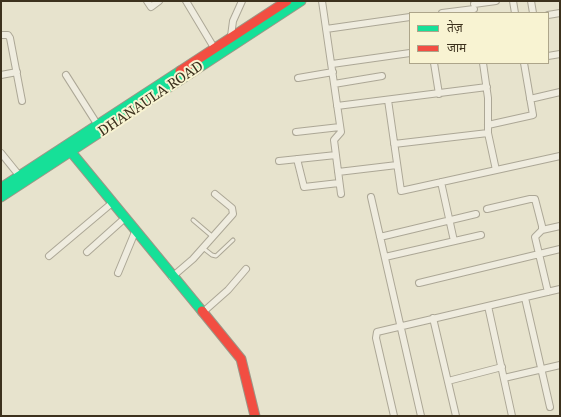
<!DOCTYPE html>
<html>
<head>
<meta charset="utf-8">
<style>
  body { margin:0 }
  #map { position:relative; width:561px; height:417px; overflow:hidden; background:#e7e3cd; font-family:"Noto Serif","Noto Sans Devanagari",serif }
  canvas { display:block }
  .frame { position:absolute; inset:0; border:2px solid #3c311d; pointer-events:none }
  .legend { position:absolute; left:409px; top:12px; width:140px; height:52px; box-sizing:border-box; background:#f8f3d2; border:1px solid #ada58a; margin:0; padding:5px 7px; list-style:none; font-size:12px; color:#3c311d }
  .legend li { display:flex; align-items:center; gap:8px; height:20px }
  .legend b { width:20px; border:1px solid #ada58a }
</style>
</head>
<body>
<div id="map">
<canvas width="561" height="417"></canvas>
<div class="frame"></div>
<ul class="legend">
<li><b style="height:5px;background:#16e098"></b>तेज़</li>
<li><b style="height:5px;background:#f24e42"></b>जाम</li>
</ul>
</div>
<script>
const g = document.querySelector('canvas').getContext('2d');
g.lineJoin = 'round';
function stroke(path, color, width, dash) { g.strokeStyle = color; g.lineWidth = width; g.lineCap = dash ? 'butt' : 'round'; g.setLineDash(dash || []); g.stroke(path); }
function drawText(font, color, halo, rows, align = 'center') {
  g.font = font + ' "Noto Serif",serif'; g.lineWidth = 4; g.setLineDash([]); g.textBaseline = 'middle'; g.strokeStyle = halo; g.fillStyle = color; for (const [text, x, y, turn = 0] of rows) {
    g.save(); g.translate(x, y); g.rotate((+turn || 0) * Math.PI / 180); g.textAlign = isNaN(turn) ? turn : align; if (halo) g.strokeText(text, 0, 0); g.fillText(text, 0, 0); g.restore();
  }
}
const lane = new Path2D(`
  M 193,220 L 213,237
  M 203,248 L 212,255 L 216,256 L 233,240`);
const street = new Path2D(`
  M 147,1 L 151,7 L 159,1
  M 186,1 L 216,51
  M 322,1 L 341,132 L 334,140 L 341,194
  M 513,1 L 515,13
  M 531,1 L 533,13
  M 474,4 L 496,1
  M 442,13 L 474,9
  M 548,15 L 560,13
  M 326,29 L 410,17
  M 1,35 L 8,35 L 10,38 L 22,101
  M 231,36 L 233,21 L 242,1
  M 548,56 L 560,54
  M 434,63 L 439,94
  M 483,63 L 488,98 L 488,133 L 496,170
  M 332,64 L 410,53
  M 1,75 L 17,72
  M 66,75 L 99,127
  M 298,78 L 333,72
  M 334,84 L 382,76
  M 530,99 L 560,92
  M 388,100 L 401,191 L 560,156
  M 337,106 L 487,87
  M 488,125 L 533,115 L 524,63
  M 296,132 L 340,127
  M 394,144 L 488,133
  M 1,153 L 22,179
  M 297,159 L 304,187 L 339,183
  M 279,161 L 336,155
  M 338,172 L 397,165
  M 441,182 L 454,241
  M 371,197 L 421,416
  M 487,209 L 530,199 L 535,199 L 542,226 L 542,230 L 535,237 L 548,292
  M 542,230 L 560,226
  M 380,237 L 476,214
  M 87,252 L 125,218
  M 49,256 L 112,203
  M 385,257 L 481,235
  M 118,273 L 135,232
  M 172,277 L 193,259 L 233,214 L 232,208 L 215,194
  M 419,283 L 560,249
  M 525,298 L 550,407
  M 488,306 L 512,416
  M 202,313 L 228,290 L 246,269
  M 433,318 L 456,416
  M 504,378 L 560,365
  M 448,381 L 502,367
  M 394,416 L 376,338 L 377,332 L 560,289`);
const fast = new Path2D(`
  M 67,147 L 202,311
  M 1,188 L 180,71
  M 1,197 L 301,1`);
const jam = new Path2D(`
  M 180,71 L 287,1
  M 202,311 L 241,359 L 255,416`);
stroke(lane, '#aca796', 5);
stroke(street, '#aca796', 8);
stroke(fast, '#9c9686', 11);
stroke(jam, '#9c9686', 11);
stroke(lane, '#efecdf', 3);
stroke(street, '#efecdf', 6);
stroke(fast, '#16e098', 9);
stroke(jam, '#f24e42', 9);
drawText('14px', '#3c311d', '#f8f3d2', [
  ["DHANAULA ROAD",151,99,-34]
]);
</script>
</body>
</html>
